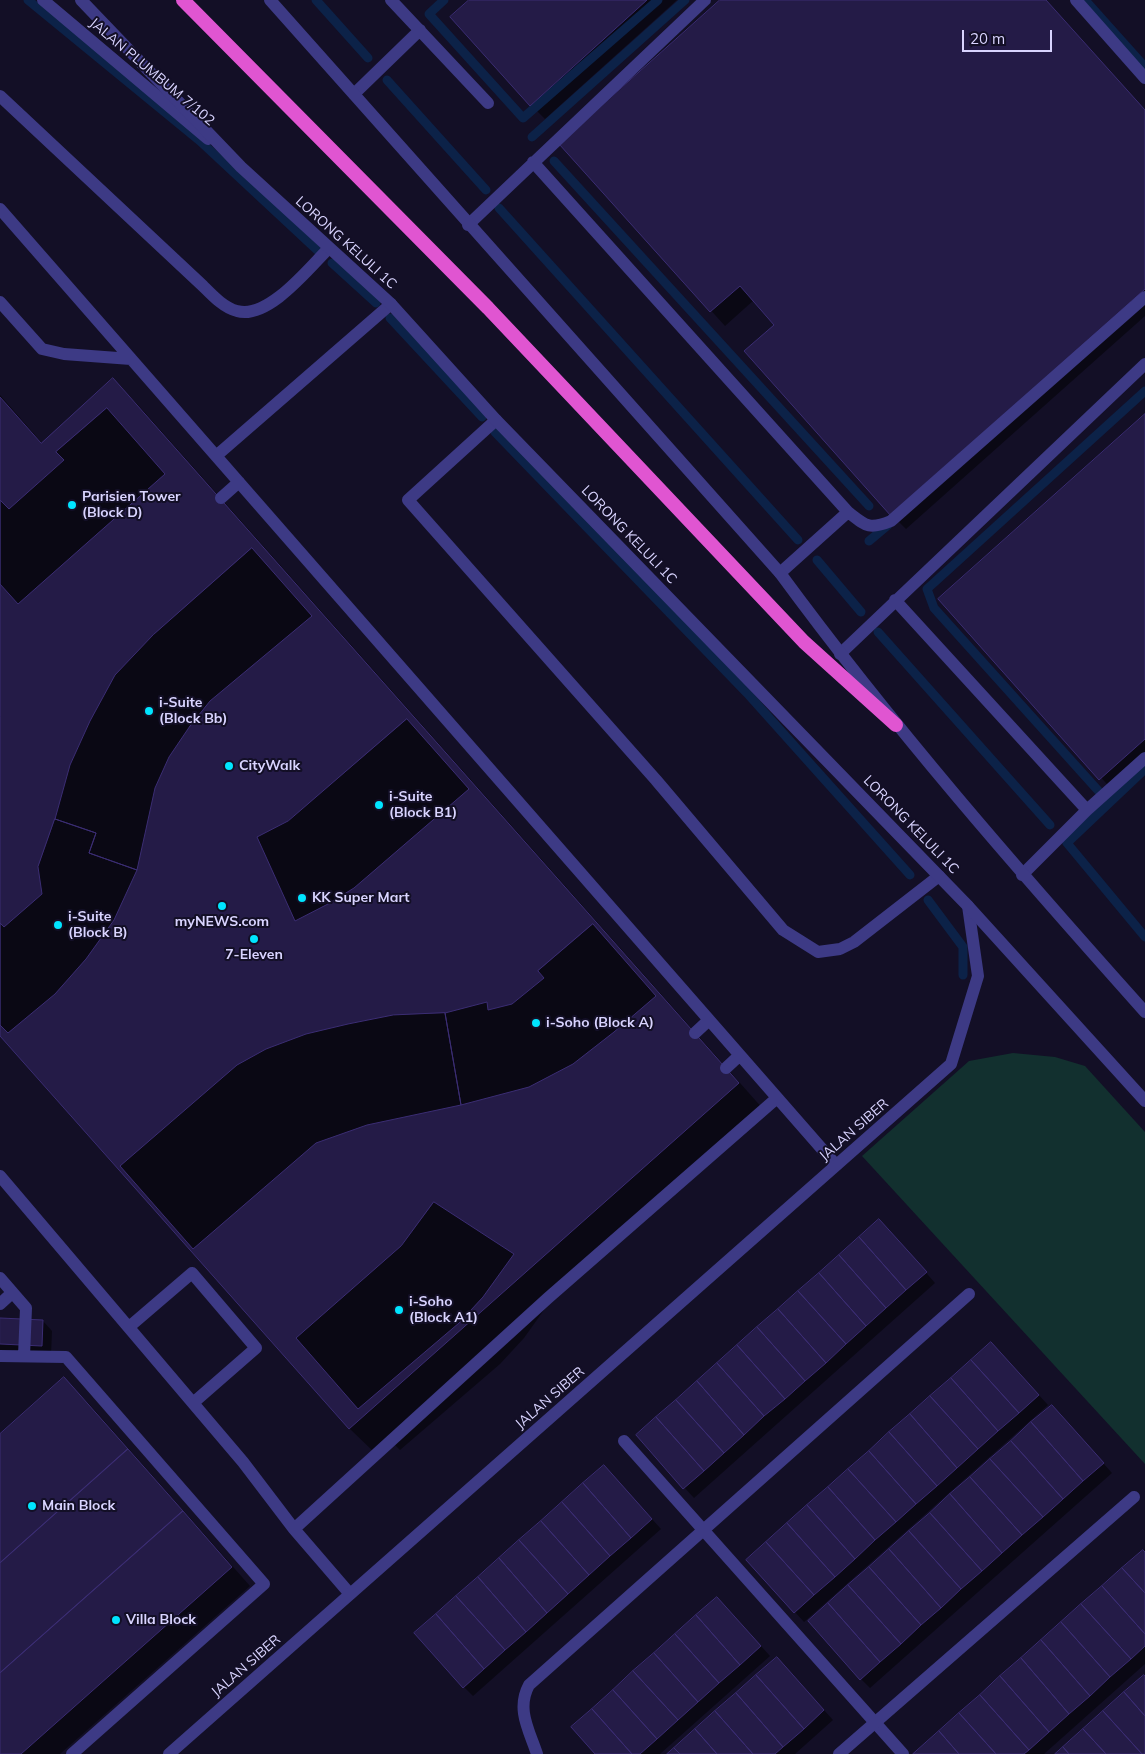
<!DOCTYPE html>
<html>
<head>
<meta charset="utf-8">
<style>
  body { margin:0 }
  #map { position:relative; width:1145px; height:1754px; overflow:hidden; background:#130f26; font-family:Mulish,sans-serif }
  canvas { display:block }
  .scale { position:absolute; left:962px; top:30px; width:90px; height:22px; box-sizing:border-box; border:2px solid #d9d4ff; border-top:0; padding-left:6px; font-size:15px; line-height:18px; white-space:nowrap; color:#d9d4ff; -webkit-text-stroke:4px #130f26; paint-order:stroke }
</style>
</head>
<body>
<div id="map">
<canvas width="1145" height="1754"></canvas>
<div class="scale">20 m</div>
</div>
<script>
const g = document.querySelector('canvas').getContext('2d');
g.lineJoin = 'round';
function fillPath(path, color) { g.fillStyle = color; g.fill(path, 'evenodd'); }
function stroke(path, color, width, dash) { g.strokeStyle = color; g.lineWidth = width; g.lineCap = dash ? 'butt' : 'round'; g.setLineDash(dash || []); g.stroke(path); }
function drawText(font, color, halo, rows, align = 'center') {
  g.font = font + ' Mulish,sans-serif'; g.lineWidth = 4; g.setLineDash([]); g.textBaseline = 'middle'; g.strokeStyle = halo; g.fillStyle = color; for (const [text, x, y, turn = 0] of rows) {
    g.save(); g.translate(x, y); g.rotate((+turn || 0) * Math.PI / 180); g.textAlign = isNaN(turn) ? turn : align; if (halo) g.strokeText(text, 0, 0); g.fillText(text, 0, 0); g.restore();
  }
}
fillPath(new Path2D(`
  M 1013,1053 L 1055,1057 L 1085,1066 L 1145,1132 L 1145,1464 L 862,1156 L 969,1061 Z`), '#12302f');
fillPath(new Path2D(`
  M 471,0 L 677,0 L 545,119 L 531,105 Z
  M 722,0 L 1046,0 L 1145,110 L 1145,316 L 906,529 L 892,515 L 776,325 L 754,300 L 725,326 L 561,144 Z
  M 113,380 L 139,406 L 764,1110 L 554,1296 L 524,1338 L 500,1364 L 400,1450 L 391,1441 L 376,1454 L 350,1429 L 0,1034 L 0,395 L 42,443 Z
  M 1145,416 L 1145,766 L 1115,793 L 940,599 Z
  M 889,1230 L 935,1283 L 694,1498 L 637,1436 Z
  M 0,1319 L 43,1321 L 52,1331 L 51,1355 L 0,1352 Z
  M 991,1343 L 1048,1405 L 804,1622 L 795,1612 Z
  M 64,1379 L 90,1405 L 250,1586 L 60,1754 L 0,1754 L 0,1436 Z
  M 1061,1416 L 1112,1473 L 870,1688 L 861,1679 Z
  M 613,1476 L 661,1529 L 473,1696 L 464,1687 Z
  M 1145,1549 L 1145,1664 L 1044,1754 L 915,1754 Z
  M 727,1608 L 770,1656 L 660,1754 L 597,1754 Z
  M 786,1668 L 833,1720 L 795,1754 L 669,1754 Z`), '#0007');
stroke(new Path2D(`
  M 28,0 L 200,141 L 317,250
  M 316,0 L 368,58
  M 444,0 L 429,14 L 523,118 L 658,0
  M 1085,0 L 1145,67
  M 387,80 L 486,190
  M 532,137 L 685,0
  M 554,161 L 869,506
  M 499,208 L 798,540
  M 332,263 L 376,303
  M 390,318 L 482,417
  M 495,432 L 747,693 L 910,875
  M 869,541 L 888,525
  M 817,560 L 861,612
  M 878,632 L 1050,825
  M 1145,769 L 1067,843 L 1145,937
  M 1103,796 L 934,608 L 927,589 L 1145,391
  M 928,900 L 963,947 L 963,975`), '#0c2248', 9);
const building = new Path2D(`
  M 469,0 L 647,0 L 530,106 L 450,17 Z
  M 720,0 L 1046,0 L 1145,110 L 1145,289 L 891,516 L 744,351 L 774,325 L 740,286 L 710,312 L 559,144 Z
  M 113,378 L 739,1083 L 349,1429 L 0,1036 L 0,397 L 41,443 Z
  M 107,408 L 165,474 L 18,604 L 0,584 L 0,500 L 9,509 L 64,460 L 56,452 Z
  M 1145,414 L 1145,739 L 1099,780 L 938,599 Z
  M 252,548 L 312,616 L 210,701 L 190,726 L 169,757 L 155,788 L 137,870 L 89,853 L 96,833 L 55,819 L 70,765 L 90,721 L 115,675 L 153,635 Z
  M 407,719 L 469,789 L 354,888 L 328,904 L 295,921 L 257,837 L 288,821 Z
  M 55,819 L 96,833 L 89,853 L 137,870 L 114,920 L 86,959 L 55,994 L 8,1033 L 0,1025 L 0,923 L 4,927 L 42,894 L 38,867 Z
  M 593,924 L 656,996 L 614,1032 L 573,1064 L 529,1087 L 461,1105 L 445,1013 L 487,1002 L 488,1010 L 512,1004 L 544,978 L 538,971 Z
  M 445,1013 L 461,1105 L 367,1125 L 316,1143 L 193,1249 L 120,1166 L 237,1065 L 266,1049 L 306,1034 L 348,1024 L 393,1015 Z
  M 434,1202 L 514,1254 L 483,1297 L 459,1323 L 358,1409 L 296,1338 L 401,1246 Z
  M 879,1219 L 927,1272 L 906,1290 L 859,1237 Z
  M 859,1237 L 906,1290 L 886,1308 L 839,1255 Z
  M 839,1255 L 886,1308 L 866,1326 L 819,1273 Z
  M 819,1273 L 866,1326 L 846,1344 L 798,1291 Z
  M 798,1291 L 846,1344 L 826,1363 L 778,1309 Z
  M 778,1309 L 826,1363 L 805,1381 L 757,1327 Z
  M 0,1318 L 43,1320 L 42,1346 L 0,1344 Z
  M 757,1327 L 805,1381 L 785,1399 L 737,1345 Z
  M 991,1342 L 1039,1395 L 1019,1413 L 971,1360 Z
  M 737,1345 L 785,1399 L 764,1416 L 717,1363 Z
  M 971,1360 L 1019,1413 L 998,1431 L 951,1378 Z
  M 717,1363 L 764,1416 L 744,1435 L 697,1381 Z
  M 64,1377 L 128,1449 L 0,1563 L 0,1434 Z
  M 951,1378 L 998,1431 L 978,1449 L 930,1396 Z
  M 697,1381 L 744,1435 L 724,1453 L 676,1400 Z
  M 930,1396 L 978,1449 L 957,1468 L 910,1414 Z
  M 676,1400 L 724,1453 L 704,1471 L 656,1417 Z
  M 1052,1405 L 1104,1463 L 1083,1481 L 1031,1422 Z
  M 910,1414 L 957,1468 L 937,1486 L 889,1432 Z
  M 656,1417 L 704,1471 L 683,1489 L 636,1435 Z
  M 1031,1422 L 1083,1481 L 1063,1499 L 1011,1441 Z
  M 889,1432 L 937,1486 L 916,1504 L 869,1451 Z
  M 1011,1441 L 1063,1499 L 1043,1517 L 990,1459 Z
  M 128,1449 L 183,1511 L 0,1673 L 0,1563 Z
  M 869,1451 L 916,1504 L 896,1522 L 848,1469 Z
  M 990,1459 L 1043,1517 L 1022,1535 L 970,1477 Z
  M 604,1465 L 652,1519 L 631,1538 L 583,1483 Z
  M 848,1469 L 896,1522 L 875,1540 L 828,1487 Z
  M 970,1477 L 1022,1535 L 1002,1553 L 950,1494 Z
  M 583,1483 L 631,1538 L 610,1556 L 562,1502 Z
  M 828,1487 L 875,1540 L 855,1559 L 807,1505 Z
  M 950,1494 L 1002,1553 L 982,1571 L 930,1513 Z
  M 562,1502 L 610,1556 L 589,1575 L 541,1521 Z
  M 807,1505 L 855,1559 L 835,1577 L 787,1523 Z
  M 183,1511 L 232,1567 L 21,1754 L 0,1754 L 0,1673 Z
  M 930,1513 L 982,1571 L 961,1589 L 909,1531 Z
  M 541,1521 L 589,1575 L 568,1594 L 519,1540 Z
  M 787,1523 L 835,1577 L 814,1595 L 766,1542 Z
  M 909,1531 L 961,1589 L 941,1608 L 889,1549 Z
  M 519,1540 L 568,1594 L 547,1613 L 499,1558 Z
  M 766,1542 L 814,1595 L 794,1613 L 746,1560 Z
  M 889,1549 L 941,1608 L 921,1625 L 869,1567 Z
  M 1143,1550 L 1145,1552 L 1145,1593 L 1122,1568 Z
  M 499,1558 L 547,1613 L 526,1632 L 478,1577 Z
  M 869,1567 L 921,1625 L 901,1644 L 848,1585 Z
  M 1122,1568 L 1145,1593 L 1145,1634 L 1102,1586 Z
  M 478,1577 L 526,1632 L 505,1650 L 456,1596 Z
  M 848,1585 L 901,1644 L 880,1662 L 828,1603 Z
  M 1102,1586 L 1145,1634 L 1145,1646 L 1131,1659 L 1081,1604 Z
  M 456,1596 L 505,1650 L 484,1669 L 436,1614 Z
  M 717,1597 L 761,1646 L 740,1665 L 696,1615 Z
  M 828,1603 L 880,1662 L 860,1680 L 808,1621 Z
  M 1081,1604 L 1131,1659 L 1110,1677 L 1061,1622 Z
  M 436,1614 L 484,1669 L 463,1688 L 414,1633 Z
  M 696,1615 L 740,1665 L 719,1683 L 675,1634 Z
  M 1061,1622 L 1110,1677 L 1090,1696 L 1041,1640 Z
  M 675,1634 L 719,1683 L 698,1702 L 654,1653 Z
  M 1041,1640 L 1090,1696 L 1069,1714 L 1021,1658 Z
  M 654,1653 L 698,1702 L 678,1720 L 633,1671 Z
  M 777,1657 L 824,1710 L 804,1729 L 756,1675 Z
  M 1021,1658 L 1069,1714 L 1049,1732 L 1000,1676 Z
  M 633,1671 L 678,1720 L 657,1739 L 613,1690 Z
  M 756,1675 L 804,1729 L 783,1747 L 736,1693 Z
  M 1144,1675 L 1145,1676 L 1145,1716 L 1124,1692 Z
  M 1000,1676 L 1049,1732 L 1029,1750 L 980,1695 Z
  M 613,1690 L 657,1739 L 640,1754 L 632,1754 L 592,1709 Z
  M 1124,1692 L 1145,1716 L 1145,1754 L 1142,1754 L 1103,1711 Z
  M 736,1693 L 783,1747 L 775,1754 L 753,1754 L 715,1711 Z
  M 980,1695 L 1029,1750 L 1024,1754 L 996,1754 L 959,1713 Z
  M 592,1709 L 632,1754 L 595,1754 L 571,1727 Z
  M 715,1711 L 753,1754 L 717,1754 L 695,1729 Z
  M 1103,1711 L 1142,1754 L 1106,1754 L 1083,1729 Z
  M 959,1713 L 996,1754 L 959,1754 L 939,1731 Z
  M 695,1729 L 717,1754 L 680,1754 L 674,1748 Z
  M 1083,1729 L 1106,1754 L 1069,1754 L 1063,1747 Z
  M 939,1731 L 959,1754 L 913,1754 Z
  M 1063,1747 L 1069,1754 L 1055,1754 Z
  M 674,1748 L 680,1754 L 667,1754 Z`);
fillPath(building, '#241b47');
stroke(building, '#3b2d73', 1);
stroke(new Path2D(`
  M 391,0 L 488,103
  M 1076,0 L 1145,78
  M 354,94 L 420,30
  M 0,96 L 203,286 C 212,295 224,308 237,311 C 268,320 309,268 329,248
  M 533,162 L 848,512 C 866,526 869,530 891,521 L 1145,297
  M 0,209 L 836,1165
  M 468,225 L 705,0
  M 0,302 L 42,349 L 64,354 L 131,359
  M 496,420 L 408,500 L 656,780 L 783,930 L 818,952 L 840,949 L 854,942 L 939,876
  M 216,456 L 391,304
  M 221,498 L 239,482
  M 780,573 L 848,512
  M 895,600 L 1087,810
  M 840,654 L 1145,364
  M 1022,875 L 1087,810 L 1145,758
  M 695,1033 L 709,1020
  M 726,1068 L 740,1055
  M 0,1176 L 243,1462 L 294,1529 L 350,1594
  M 0,1278 L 26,1308 L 24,1356
  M 0,1304 L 12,1293
  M 129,1327 L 192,1273 L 256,1348 L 193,1403
  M 0,1356 L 66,1357 L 264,1584 L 72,1754
  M 624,1441 L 903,1754
  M 294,1529 L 548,1298 L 777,1098`), '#3d3a85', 12);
stroke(new Path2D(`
  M 43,0 L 208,139
  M 169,1754 L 951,1064 L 978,976 L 968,906
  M 537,1754 C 529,1730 516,1709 529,1685 L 969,1294
  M 839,1754 L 1134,1497`), '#3d3a85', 12);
stroke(new Path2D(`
  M 81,0 L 241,167 L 391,304 L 496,420 L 968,906 L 1145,1101
  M 270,0 L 780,573 C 893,727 1018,870 1145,1012`), '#3d3a85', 12);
stroke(new Path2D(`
  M 183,0 L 488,308 L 804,642 L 896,725`), '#e055d1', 14);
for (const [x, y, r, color] of [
  [72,505,5,"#00e5ff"],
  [149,711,5,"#00e5ff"],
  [229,766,5,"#00e5ff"],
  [379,805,5,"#00e5ff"],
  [302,898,5,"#00e5ff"],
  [222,906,5,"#00e5ff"],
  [58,925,5,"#00e5ff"],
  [254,939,5,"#00e5ff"],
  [536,1023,5,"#00e5ff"],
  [399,1310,5,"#00e5ff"],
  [32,1506,5,"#00e5ff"],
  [116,1620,5,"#00e5ff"]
]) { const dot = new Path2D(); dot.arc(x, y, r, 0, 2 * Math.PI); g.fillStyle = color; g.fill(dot); stroke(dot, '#130f26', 2); }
drawText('14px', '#d9d4ff', '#130f26', [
  ["JALAN PLUMBUM 7/102",152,72,40],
  ["LORONG KELULI 1C",346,243,42],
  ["LORONG KELULI 1C",629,535,46],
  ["LORONG KELULI 1C",911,825,46],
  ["JALAN SIBER",854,1130,-41],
  ["JALAN SIBER",550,1398,-41],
  ["JALAN SIBER",246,1666,-41]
]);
drawText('bold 14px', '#d9d4ff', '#130f26', [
  ["Parisien Tower",82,497],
  ["(Block D)",82,513],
  ["i-Suite",159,703],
  ["(Block Bb)",159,719],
  ["CityWalk",239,766],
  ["i-Suite",389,797],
  ["(Block B1)",389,813],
  ["KK Super Mart",312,898],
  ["i-Suite",68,917],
  ["(Block B)",68,933],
  ["myNEWS.com",222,922,"center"],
  ["7-Eleven",254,955,"center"],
  ["i-Soho (Block A)",546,1023],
  ["i-Soho",409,1302],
  ["(Block A1)",409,1318],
  ["Main Block",42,1506],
  ["Villa Block",126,1620]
], 'left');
</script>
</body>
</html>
